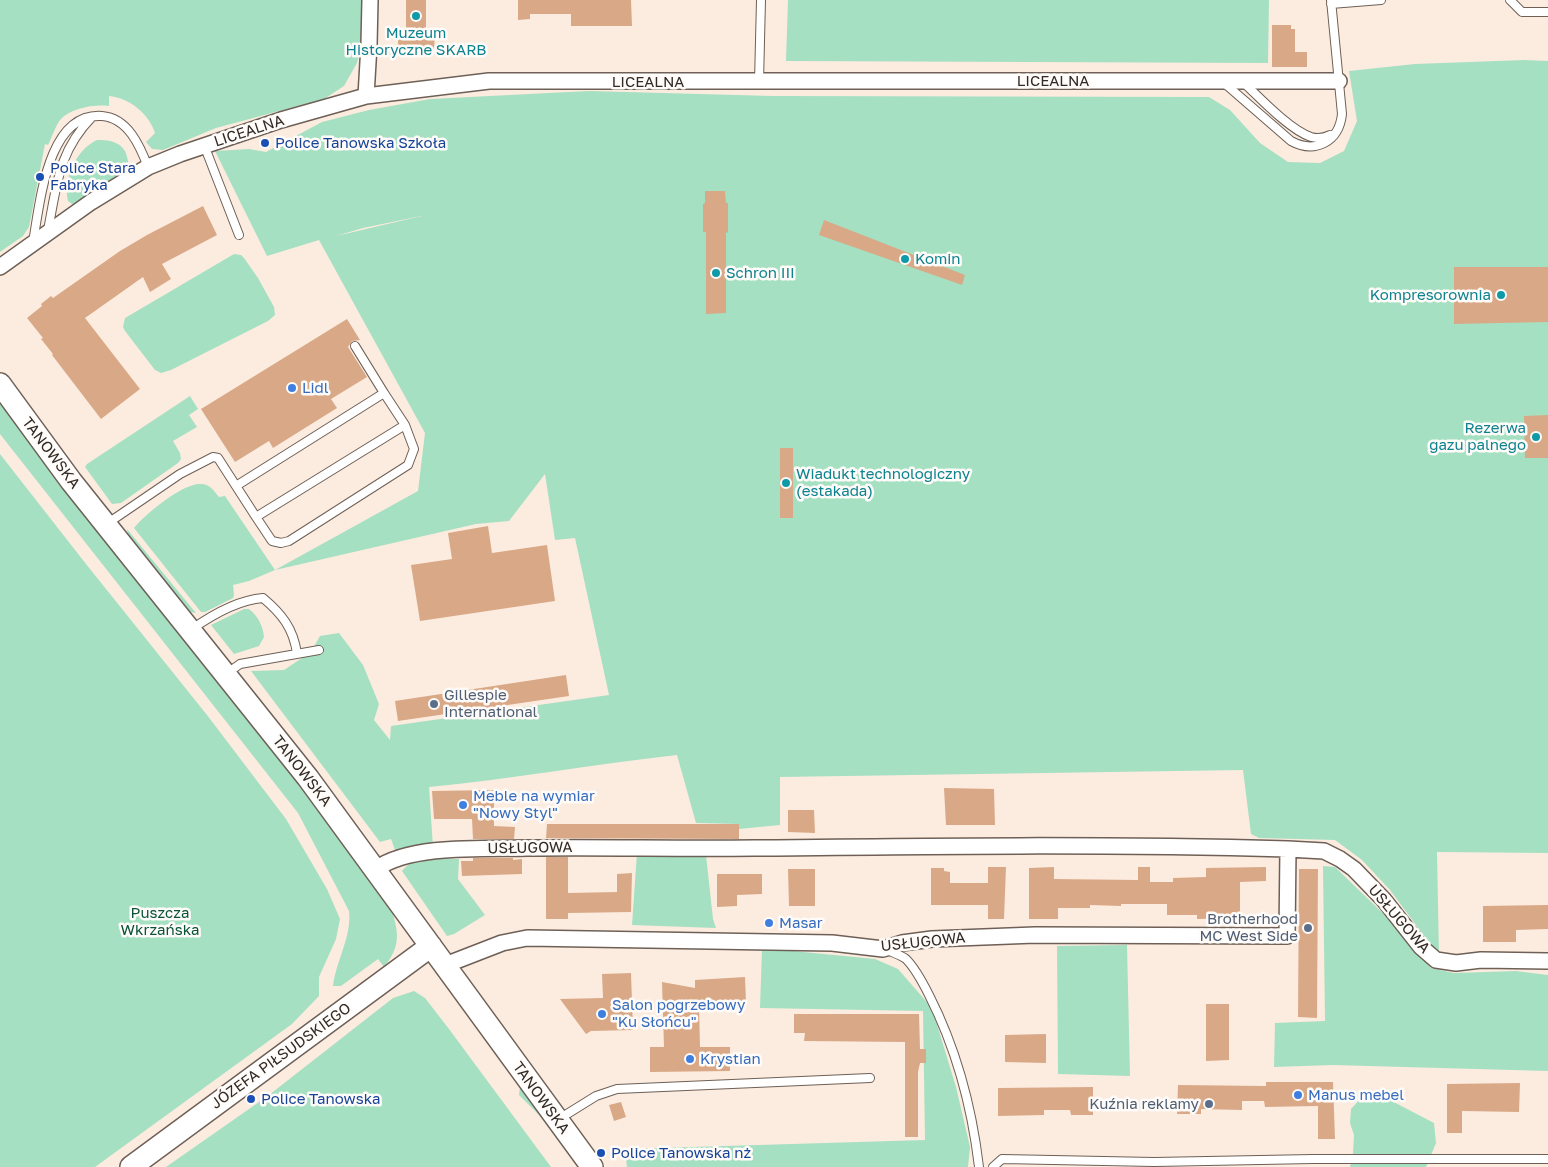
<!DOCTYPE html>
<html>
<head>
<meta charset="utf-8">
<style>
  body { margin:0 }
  canvas { display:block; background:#fcebdf }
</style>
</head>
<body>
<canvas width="1548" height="1167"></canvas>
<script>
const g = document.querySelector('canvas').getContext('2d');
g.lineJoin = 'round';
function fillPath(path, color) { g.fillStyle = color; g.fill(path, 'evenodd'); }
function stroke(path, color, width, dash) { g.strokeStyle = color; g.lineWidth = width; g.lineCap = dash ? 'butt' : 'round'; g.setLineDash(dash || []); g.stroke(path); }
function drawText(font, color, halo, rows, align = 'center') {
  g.font = font + ' "Golos Text",sans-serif'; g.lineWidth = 5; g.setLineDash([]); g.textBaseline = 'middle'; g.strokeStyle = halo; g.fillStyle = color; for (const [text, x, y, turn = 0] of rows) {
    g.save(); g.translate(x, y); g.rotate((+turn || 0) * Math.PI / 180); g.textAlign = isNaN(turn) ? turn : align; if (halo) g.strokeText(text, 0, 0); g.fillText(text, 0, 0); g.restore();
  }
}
fillPath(new Path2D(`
  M 0,0 L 363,0 L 364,37 L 357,63 L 344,86 L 324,99 L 216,128 L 163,150 L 152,149 L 146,142 L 155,133 C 149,114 130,98 109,96 L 109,106 C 95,104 70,108 60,120 C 55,127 52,137 48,145 L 45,144 L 29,227 L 23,236 L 0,252 Z
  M 788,0 L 1269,0 L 1268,63 L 786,61 Z
  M 1524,60 L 1548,61 L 1548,853 L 1437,852 L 1439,956 L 1390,890 L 1362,860 L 1335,840 L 1259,838 L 1251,834 L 1243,770 L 780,777 L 780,825 L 739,829 L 739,824 L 696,823 L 677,755 C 594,764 512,779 429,787 L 433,847 L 395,850 L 391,839 L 380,842 L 251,671 L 284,670 L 311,652 L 320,636 L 339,633 L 363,665 L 379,704 L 374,720 L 390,740 L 391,726 L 609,695 L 575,538 L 555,540 L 545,474 L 509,521 L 476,524 L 275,570 L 249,581 L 233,585 L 234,595 L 233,598 L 205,612 L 201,612 L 134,528 C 144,515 184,482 201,484 C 210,484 214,491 219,497 L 225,496 L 275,570 L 418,491 L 425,433 L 319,240 L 267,256 L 215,151 L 249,149 L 266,152 L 322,122 L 369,110 L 430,99 L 589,91 L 773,96 L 1209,97 L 1230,110 L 1260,143 L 1288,162 L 1320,163 L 1344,151 L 1357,121 L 1349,71 L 1415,64 ZM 426,215 L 336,236 L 363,228 Z
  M 97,140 C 108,140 119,141 125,151 C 127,156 129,162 128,167 C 124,179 88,196 77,203 L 72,204 L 68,201 C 63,178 76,150 97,140 Z
  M 234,254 L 241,255 L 244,258 L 258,278 L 274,307 L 275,315 L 268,321 L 171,370 L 161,373 L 155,370 L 125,331 L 123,327 L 125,318 Z
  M 190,396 L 198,409 L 189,415 L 197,427 L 173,441 L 180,453 L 181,459 L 178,463 L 121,503 L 112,504 L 85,467 L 87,464 Z
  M 0,398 L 270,740 L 391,908 C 399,933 401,946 384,967 L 378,959 L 341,986 L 333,986 C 336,961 352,936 349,911 L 298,813 L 0,434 Z
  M 0,454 L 86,564 L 207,715 L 286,819 L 327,889 L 340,919 L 336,939 L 319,977 L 319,996 L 292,1024 L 95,1167 L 0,1167 Z
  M 127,529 L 196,613 L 184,611 L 129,540 Z
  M 244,609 L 249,609 C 258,616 263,626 264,637 L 259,646 L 234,654 L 211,625 Z
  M 637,853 L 706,855 L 713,919 L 716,928 L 632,925 Z
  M 430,859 L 459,859 L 458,879 L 485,915 L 454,934 L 447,936 L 402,871 C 408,862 420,860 430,859 Z
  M 1323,866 L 1335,867 L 1394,924 L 1431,968 L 1454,973 L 1516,971 L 1548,975 L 1548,1071 L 1333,1065 L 1274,1067 L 1275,1023 L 1325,1021 Z
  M 1127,945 L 1130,1076 L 1058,1074 L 1057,946 Z
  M 762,948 L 875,959 L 898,969 L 932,1008 L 956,1087 L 970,1147 L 968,1167 L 627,1167 L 625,1149 L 925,1140 L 923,1011 L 760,1008 Z
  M 414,991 L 425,998 L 449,1029 L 551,1167 L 166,1167 L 269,1095 L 393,998 Z
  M 523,1086 L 582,1167 L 578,1167 L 539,1115 L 519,1095 L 520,1087 Z
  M 1363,1096 L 1386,1098 L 1434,1123 L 1436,1143 L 1426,1167 L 1350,1167 L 1353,1153 L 1354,1135 L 1350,1123 L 1351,1109 Z`), '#a6e0c2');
fillPath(new Path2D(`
  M 406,0 L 426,0 L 426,33 L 435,33 L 434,49 L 398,49 L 398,33 L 406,33 Z
  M 518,0 L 631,0 L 632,26 L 571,26 L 571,14 L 530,14 L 530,19 L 518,20 Z
  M 1272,25 L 1291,25 L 1291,29 L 1295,29 L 1295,52 L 1307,52 L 1307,67 L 1272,67 Z
  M 705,191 L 725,191 L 726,203 L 728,203 L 728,233 L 726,232 L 726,313 L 706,314 L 706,232 L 703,232 L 703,204 L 705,203 Z
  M 203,206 L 217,235 L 162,264 L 171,279 L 150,292 L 143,277 L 85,318 L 140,389 L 101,419 L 52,355 L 53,354 L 41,339 L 43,338 L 27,318 L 42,306 L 41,304 L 51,296 L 53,298 L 120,251 L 147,235 Z
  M 824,220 L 965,275 L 962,285 L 819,235 Z
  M 1454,267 L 1548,267 L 1548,322 L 1454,324 Z
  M 347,319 L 360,340 L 352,341 L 348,347 L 367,377 L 331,399 L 337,408 L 273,448 L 269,441 L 235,462 L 201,409 Z
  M 1548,415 L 1548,458 L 1525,458 L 1524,416 Z
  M 780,448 L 793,448 L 793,518 L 780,518 Z
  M 488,526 L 492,553 L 547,545 L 555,601 L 420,621 L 411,565 L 452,559 L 448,533 Z
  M 566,675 L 569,696 L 398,721 L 395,701 Z
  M 944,788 L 994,789 L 995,825 L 946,825 Z
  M 494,790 L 494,826 L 515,827 L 514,839 L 473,839 L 472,819 L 434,819 L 432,791 Z
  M 788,810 L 814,810 L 815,833 L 788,832 Z
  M 547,824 L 739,824 L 739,839 L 546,838 Z
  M 546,857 L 568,857 L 568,893 L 617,892 L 617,874 L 632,873 L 631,912 L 568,913 L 568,919 L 546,919 Z
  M 473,858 L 513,858 L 513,860 L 522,859 L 522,874 L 462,876 L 461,861 L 473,861 Z
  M 988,867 L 1006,867 L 1004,919 L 988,919 L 988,905 L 931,905 L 931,868 L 944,868 L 944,871 L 950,872 L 950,883 L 988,883 Z
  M 1054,867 L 1054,879 L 1138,880 L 1138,867 L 1150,867 L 1150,882 L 1173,882 L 1173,878 L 1206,877 L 1206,868 L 1266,867 L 1266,881 L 1240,882 L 1240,918 L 1197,919 L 1197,915 L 1167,915 L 1167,904 L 1121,904 L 1121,906 L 1090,905 L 1090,908 L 1058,908 L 1058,919 L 1029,919 L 1029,868 Z
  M 788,869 L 815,869 L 815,906 L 789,906 Z
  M 1299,869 L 1318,869 L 1317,1018 L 1298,1017 Z
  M 717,874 L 762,874 L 762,894 L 737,895 L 737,906 L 717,907 Z
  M 1548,905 L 1548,929 L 1516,930 L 1516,942 L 1483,942 L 1483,906 Z
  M 631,973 L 633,1030 L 591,1031 L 586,1034 L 560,999 L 603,998 L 602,974 Z
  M 745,977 L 746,1002 L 699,1005 L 700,1047 L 730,1047 L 730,1071 L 650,1072 L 650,1047 L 664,1047 L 662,982 L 695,988 L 695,980 Z
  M 1206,1004 L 1229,1004 L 1229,1060 L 1206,1061 Z
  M 794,1014 L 919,1014 L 920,1049 L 926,1049 L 926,1063 L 920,1063 L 918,1072 L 918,1137 L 905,1137 L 905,1042 L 804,1041 L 805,1033 L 794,1033 Z
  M 1046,1034 L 1046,1063 L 1005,1062 L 1005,1035 Z
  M 1266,1082 L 1333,1082 L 1335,1139 L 1318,1139 L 1318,1106 L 1265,1107 L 1264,1101 L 1242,1101 L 1242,1110 L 1201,1109 L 1201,1114 L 1177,1114 L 1178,1085 L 1266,1086 Z
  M 1520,1083 L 1519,1112 L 1462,1111 L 1462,1133 L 1447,1133 L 1447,1084 Z
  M 1093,1087 L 1093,1115 L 1071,1115 L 1070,1110 L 1044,1110 L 1044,1115 L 998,1116 L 998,1088 Z
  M 621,1102 L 626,1117 L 614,1121 L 609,1105 Z`), '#d9a987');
const lane = new Path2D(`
  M 1510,0 L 1522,12 L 1548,12
  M 1331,4 L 1381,0
  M 759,82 L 761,0
  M 1223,82 L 1291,141 C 1315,154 1339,142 1342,114 L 1331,0
  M 1243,82 C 1260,98 1290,130 1311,137 C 1318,139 1324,138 1330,135
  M 204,145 L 239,235
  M 48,230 C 57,185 58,152 92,117
  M 33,242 C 40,204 47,112 102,116 C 128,118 140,146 148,167
  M 236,486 L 256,517 L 405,425 L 384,393
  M 256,517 L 272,541 L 281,543 L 289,541 L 408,465 L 414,449 L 405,425
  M 108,523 L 180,474 L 213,457 L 218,458 L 236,486 L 384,393 L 355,346
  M 192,629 C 212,615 238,600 263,598 C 282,614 293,628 297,653
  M 226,674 L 240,664 L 319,650
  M 885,949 C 891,952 901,955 906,959 C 915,968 923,983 929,995 C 956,1048 972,1108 979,1167
  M 559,1119 L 596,1096 L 617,1089 L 870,1078
  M 993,1167 L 1002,1159 L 1154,1162 L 1313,1159 L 1548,1159`);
const street = new Path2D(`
  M 366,96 L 369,45 L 370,0
  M 0,267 L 91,202 L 148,167 L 180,154 L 281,120 L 366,96 L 489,81 L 1339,81
  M 1288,849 L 1324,851 L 1340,859 L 1354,869 L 1384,900 L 1421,947 L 1436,960 L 1456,963 L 1481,960 L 1548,961
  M 376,869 C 411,844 485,849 528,848 C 604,847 679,849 754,848 C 932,846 1110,844 1288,849 L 1287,936 L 1035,935 L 932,939 L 902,943 L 883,949 L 832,943 L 527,938 L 502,943 L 453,962 L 447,967`);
const secondary = new Path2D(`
  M 0,384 L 71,481 L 308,778 L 592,1167
  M 131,1167 L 431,946`);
stroke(lane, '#6e6056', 10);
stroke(street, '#6e6056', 18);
stroke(secondary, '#6e6056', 24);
stroke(lane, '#fff', 8);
stroke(street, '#fff', 15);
stroke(secondary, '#fff', 21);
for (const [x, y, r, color] of [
  [416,16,5,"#0f9aa8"],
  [265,143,5,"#1a4fb4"],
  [40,177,5,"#1a4fb4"],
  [905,259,5,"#0f9aa8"],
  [716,273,5,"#0f9aa8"],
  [1501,295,5,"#0f9aa8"],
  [292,388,5,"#3f7fe0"],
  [1536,437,5,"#0f9aa8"],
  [786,483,5,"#0f9aa8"],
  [434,704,5,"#5c6f8a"],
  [463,805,5,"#3f7fe0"],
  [769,923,5,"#3f7fe0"],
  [1308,928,5,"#5c6f8a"],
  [602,1014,5,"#3f7fe0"],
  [690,1059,5,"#3f7fe0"],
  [1298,1095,5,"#3f7fe0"],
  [251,1099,5,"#1a4fb4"],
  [1209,1104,5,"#5c6f8a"],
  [601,1153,5,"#1a4fb4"]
]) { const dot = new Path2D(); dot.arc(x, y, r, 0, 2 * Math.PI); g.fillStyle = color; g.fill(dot); stroke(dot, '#fefbf8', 2); }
drawText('15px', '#0d838f', '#fefbf8', [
  ["Muzeum",416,33,"center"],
  ["Historyczne SKARB",416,50,"center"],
  ["Komin",915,259],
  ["Schron III",726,273],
  ["Kompresorownia",1491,295,"right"],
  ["Rezerwa",1526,428,"right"],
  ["gazu palnego",1526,445,"right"],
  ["Wiadukt technologiczny",796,474],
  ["(estakada)",796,491]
], 'left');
drawText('15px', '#312a26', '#fefbf8', [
  ["LICEALNA",1053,81],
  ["LICEALNA",648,82],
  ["LICEALNA",249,131,-18],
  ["TANOWSKA",51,453,53],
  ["TANOWSKA",302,771,52],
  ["USŁUGOWA",530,848,-1],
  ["USŁUGOWA",1399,919,49],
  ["USŁUGOWA",923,942,-6],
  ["JÓZEFA PIŁSUDSKIEGO",281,1056,-36],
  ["TANOWSKA",541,1098,54]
]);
drawText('15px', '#164399', '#fefbf8', [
  ["Police Tanowska Szkoła",275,143],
  ["Police Stara",50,168],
  ["Fabryka",50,185],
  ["Police Tanowska",261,1099],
  ["Police Tanowska nż",611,1153]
], 'left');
drawText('15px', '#366cbe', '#fefbf8', [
  ["Lidl",302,388],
  ["Meble na wymiar",473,796],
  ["\"Nowy Styl\"",473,813],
  ["Masar",779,923],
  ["Salon pogrzebowy",612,1005],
  ["\"Ku Słońcu\"",612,1022],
  ["Krystian",700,1059],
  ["Manus mebel",1308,1095]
], 'left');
drawText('15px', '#4e5e75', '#fefbf8', [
  ["Gillespie",444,695,"left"],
  ["International",444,712,"left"],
  ["Brotherhood",1298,919],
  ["MC West Side",1298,936],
  ["Kuźnia reklamy",1199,1104]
], 'right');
drawText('15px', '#0a5439', '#fefbf8', [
  ["Puszcza",160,913],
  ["Wkrzańska",160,930]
]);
</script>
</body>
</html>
